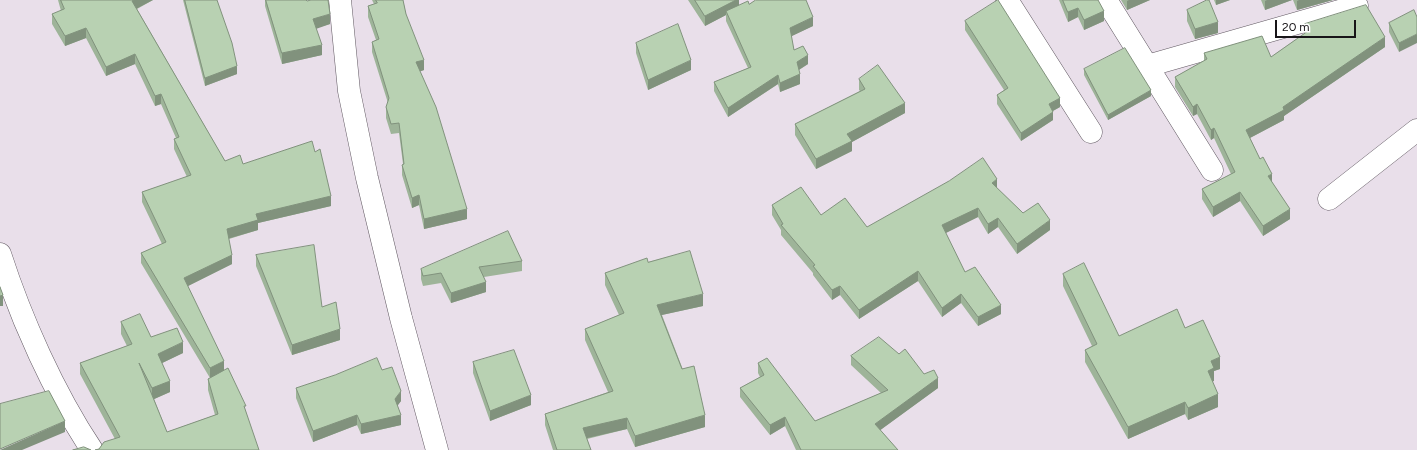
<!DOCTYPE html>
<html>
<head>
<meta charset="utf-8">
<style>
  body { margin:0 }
  #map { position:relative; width:1417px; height:450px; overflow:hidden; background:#e9dfea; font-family:Figtree,sans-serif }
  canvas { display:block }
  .scale { position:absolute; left:1275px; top:20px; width:81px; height:18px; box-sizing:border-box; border:2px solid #181518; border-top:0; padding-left:5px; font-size:12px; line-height:14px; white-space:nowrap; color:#181518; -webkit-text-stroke:3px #fff; paint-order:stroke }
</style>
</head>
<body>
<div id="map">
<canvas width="1417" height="450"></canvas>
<div class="scale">20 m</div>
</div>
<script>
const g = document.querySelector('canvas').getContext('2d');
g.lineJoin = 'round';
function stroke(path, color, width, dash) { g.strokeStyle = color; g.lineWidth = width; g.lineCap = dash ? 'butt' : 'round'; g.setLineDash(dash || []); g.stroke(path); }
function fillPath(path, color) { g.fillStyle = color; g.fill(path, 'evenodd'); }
const street = new Path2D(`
  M 340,0 L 349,91 L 367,178 L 401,318 L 437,450
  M 1007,0 L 1091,132
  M 1106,0 L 1212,170
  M 1147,66 L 1357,6
  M 1329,199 L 1417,130
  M 0,254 C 21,319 54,393 92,450`);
stroke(street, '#615962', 23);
stroke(street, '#fff', 22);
fillPath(new Path2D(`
  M 58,0 L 153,0 L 137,9 L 225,161 L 243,164 L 315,152 L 331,206 L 258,223 L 258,230 L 229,239 L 232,264 L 188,286 L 224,371 L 246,412 L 99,449 L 115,439 L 80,374 L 80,363 L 127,346 L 121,334 L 121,322 L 183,353 L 162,363 L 170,392 L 154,399 L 167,432 L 215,415 L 208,390 L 208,379 L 210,378 L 141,263 L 141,253 L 162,244 L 142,202 L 142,192 L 187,177 L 174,149 L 174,139 L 176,138 L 161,104 L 155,106 L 135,64 L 106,76 L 86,38 L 65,46 L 52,24 L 52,14 L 61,11 Z
  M 183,0 L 217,0 L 237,74 L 205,86 Z
  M 265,0 L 306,0 L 330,24 L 316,28 L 322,55 L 282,64 L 265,6 Z
  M 372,0 L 403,0 L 406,14 L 424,70 L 420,71 L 467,219 L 424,229 L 419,205 L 412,208 L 402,175 L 402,165 L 403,164 L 399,133 L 391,134 L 386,118 L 386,107 L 388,103 L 372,52 L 372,42 L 376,40 L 368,17 L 368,6 L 374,4 Z
  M 688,0 L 739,0 L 739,6 L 749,4 L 813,26 L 791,36 L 794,50 L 808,64 L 799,70 L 800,84 L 780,92 L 778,84 L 728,117 L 714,91 L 714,82 L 748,68 L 726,21 L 726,15 L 705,26 Z
  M 1059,0 L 1098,0 L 1104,21 L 1084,30 L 1078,17 L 1068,22 Z
  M 1121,0 L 1150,0 L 1127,10 Z
  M 1214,0 L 1230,0 L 1216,5 Z
  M 1261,0 L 1292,0 L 1265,10 Z
  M 1293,0 L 1333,0 L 1297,10 Z
  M 1187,10 L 1218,33 L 1195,39 L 1187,21 Z
  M 1414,10 L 1399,52 L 1389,32 L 1389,23 Z
  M 965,21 L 1060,107 L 1053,111 L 1053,120 L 1021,141 L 997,104 L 997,95 L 1004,90 L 965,30 Z
  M 1305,24 L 1385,47 L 1284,116 L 1284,120 L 1250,138 L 1260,159 L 1272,182 L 1290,219 L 1263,236 L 1240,201 L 1213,217 L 1202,199 L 1202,189 L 1231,174 L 1214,138 L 1211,140 L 1197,114 L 1193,116 L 1175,87 L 1175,77 L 1204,61 L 1204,53 L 1271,57 L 1305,33 Z
  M 636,43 L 691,70 L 648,90 L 636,53 Z
  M 1084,69 L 1151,96 L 1108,120 L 1084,75 Z
  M 859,79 L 905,113 L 852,142 L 852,151 L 816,169 L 795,135 L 795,124 L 860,91 L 859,90 Z
  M 997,188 L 1023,213 L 1050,230 L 1017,254 L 998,227 L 988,234 L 978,217 L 945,233 L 965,272 L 1001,314 L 978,326 L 961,303 L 942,317 L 918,281 L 859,319 L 840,295 L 832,300 L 813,275 L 813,273 L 781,235 L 781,230 L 772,215 L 772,205 L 821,215 L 867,227 Z
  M 256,255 L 322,307 L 340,340 L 292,355 L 256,266 Z
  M 522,261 L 522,271 L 484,277 L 486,292 L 451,303 L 441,283 L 423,286 L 421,279 L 421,269 Z
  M 648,262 L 703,306 L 662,315 L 705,427 L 635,447 L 627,429 L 587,439 L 591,450 L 553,450 L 545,425 L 545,414 L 608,392 L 585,340 L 585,329 L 619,315 L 605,285 L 605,273 Z
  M 1063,274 L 1119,336 L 1185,328 L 1220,369 L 1214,371 L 1214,381 L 1212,381 L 1218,407 L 1188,420 L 1185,414 L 1128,439 L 1085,362 L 1085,350 L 1092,346 L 1063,286 Z
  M 899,354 L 924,374 L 938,388 L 880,430 L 898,450 L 796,450 L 785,426 L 770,435 L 740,397 L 740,388 L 760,377 L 758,373 L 758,363 L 815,421 L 881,393 L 851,365 L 851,356 Z
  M 473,362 L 531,405 L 490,421 L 473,373 Z
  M 382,370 L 401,401 L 397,406 L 401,425 L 361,434 L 357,425 L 313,442 L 296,398 L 296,388 Z`), '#9eb499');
fillPath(new Path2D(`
  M 134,0 L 153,0 L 132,11 L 132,1 Z
  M 736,0 L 739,0 L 739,9 L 726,11 L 726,15 L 705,26 L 705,16 Z
  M 1129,0 L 1150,0 L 1127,10 L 1127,1 Z
  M 1216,0 L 1230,0 L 1216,5 Z
  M 1267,0 L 1292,0 L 1265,10 L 1265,1 Z
  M 1299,0 L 1333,0 L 1297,10 L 1297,1 Z
  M 1078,8 L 1078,17 L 1068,22 L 1068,12 Z
  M 1104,11 L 1104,21 L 1084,30 L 1084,20 Z
  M 330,14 L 330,24 L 313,30 L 313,19 Z
  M 813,17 L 813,26 L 790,37 L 790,28 Z
  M 1218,22 L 1218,33 L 1195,39 L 1195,29 Z
  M 86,28 L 86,38 L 65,46 L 65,36 Z
  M 1417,34 L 1417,43 L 1399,52 L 1399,43 Z
  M 1385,37 L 1385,47 L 1284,116 L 1284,120 L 1246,140 L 1246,130 L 1283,107 Z
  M 322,45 L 322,55 L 282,64 L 282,53 Z
  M 135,54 L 135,64 L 106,76 L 106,67 Z
  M 808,55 L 808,64 L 797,71 L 797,62 Z
  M 424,60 L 424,70 L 416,73 L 416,62 Z
  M 691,60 L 691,70 L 648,90 L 648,80 Z
  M 237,66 L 237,74 L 205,86 L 205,78 Z
  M 800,74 L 800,84 L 780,92 L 780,83 Z
  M 778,75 L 778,84 L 728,117 L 728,108 Z
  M 1151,90 L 1151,96 L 1108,120 L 1108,115 Z
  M 161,94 L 161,104 L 155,106 L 155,96 Z
  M 1060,98 L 1060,107 L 1049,113 L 1049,104 Z
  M 905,103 L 905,113 L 852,142 L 852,151 L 816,169 L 816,159 L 847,134 Z
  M 1197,104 L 1197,114 L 1193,116 L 1193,107 Z
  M 1053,112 L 1053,120 L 1021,141 L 1021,133 Z
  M 1214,128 L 1214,138 L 1211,140 L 1211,130 Z
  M 1272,174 L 1272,184 L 1268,176 Z
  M 997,179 L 997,189 L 992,183 Z
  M 1240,192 L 1240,201 L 1213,217 L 1213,207 Z
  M 419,195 L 419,205 L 412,208 L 412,198 Z
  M 331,196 L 331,206 L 258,223 L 258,230 L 227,239 L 227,229 L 256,214 Z
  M 978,208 L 978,217 L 942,235 L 942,225 Z
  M 467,209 L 467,219 L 424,229 L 424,219 Z
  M 1290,209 L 1290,219 L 1263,236 L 1263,226 Z
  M 998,218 L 998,227 L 988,234 L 988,224 Z
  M 1050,220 L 1050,230 L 1017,254 L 1017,244 Z
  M 232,255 L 232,264 L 184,288 L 184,278 Z
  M 918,271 L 918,281 L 859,319 L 859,310 Z
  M 486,282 L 486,292 L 451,303 L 451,293 Z
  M 840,286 L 840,295 L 832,300 L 832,290 Z
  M 703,294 L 703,306 L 657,316 L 657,305 Z
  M 961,294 L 961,303 L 942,317 L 942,308 Z
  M 3,295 L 3,306 L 0,306 L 0,296 Z
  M 1001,305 L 1001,314 L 978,326 L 978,317 Z
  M 340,329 L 340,340 L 292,355 L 292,345 Z
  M 183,342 L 183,353 L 158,365 L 158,354 Z
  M 1220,357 L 1220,369 L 1214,371 L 1214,381 L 1208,383 L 1208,371 L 1211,361 Z
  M 224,361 L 224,371 L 210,378 L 210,368 Z
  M 938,378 L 938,388 L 875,434 L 875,424 Z
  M 170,381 L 170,392 L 152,400 L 152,388 Z
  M 401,391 L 401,401 L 395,409 L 395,399 Z
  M 1218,394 L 1218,407 L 1188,420 L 1188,408 Z
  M 531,395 L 531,405 L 490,421 L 490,411 Z
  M 1185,402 L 1185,414 L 1128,439 L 1128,427 Z
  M 357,415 L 357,425 L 313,442 L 313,431 Z
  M 401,415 L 401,425 L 361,434 L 361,424 Z
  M 705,415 L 705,427 L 635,447 L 635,436 Z
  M 785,417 L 785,426 L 770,435 L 770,425 Z
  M 627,418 L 627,429 L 583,439 L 583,428 Z
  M 65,421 L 65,432 L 22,450 L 0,450 Z`), '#81927d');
const building = new Path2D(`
  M 61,0 L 134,0 L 132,1 L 225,161 L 240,155 L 243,164 L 312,141 L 315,152 L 320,149 L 331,196 L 256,214 L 258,220 L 227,229 L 232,255 L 184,278 L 224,361 L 210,368 L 141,253 L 166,242 L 142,192 L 191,175 L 174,139 L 179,137 L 161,94 L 155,96 L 135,54 L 106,67 L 86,28 L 65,36 L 52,14 L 64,9 Z
  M 185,0 L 217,0 L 232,43 L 237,66 L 205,78 Z
  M 266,0 L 306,0 L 307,1 L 311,0 L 328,0 L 330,14 L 313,19 L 322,45 L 282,53 Z
  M 376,0 L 403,0 L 406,14 L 424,60 L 416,62 L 436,107 L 467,209 L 424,219 L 419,195 L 412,198 L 402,165 L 404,164 L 399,123 L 391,124 L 386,107 L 389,98 L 372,42 L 379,39 L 368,6 L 377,3 Z
  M 695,0 L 736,0 L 705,16 Z
  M 756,0 L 806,0 L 813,17 L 790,28 L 794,50 L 803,46 L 808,55 L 797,62 L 800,74 L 780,83 L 778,75 L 728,108 L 714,82 L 751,67 L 726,11 L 748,1 L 749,4 Z
  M 998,0 L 1060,98 L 1049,104 L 1053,112 L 1021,133 L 997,95 L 1008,88 L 965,21 Z
  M 1063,0 L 1098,0 L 1104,11 L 1084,20 L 1078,8 L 1068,12 Z
  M 1207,0 L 1209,0 L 1218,22 L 1195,29 L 1187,10 Z
  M 1366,5 L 1385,37 L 1283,107 L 1284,110 L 1246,130 L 1260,159 L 1263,157 L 1272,174 L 1268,176 L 1290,209 L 1263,226 L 1240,192 L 1213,207 L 1202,189 L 1235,172 L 1214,128 L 1211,130 L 1197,104 L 1193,107 L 1175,77 L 1207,59 L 1204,53 L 1262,36 L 1271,57 L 1308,31 L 1305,24 Z
  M 1414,10 L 1417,17 L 1417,34 L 1399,43 L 1389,23 Z
  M 678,24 L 691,60 L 648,80 L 636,43 Z
  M 1125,48 L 1151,90 L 1108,115 L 1084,69 Z
  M 878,65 L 905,103 L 847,134 L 852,141 L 816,159 L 795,124 L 865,89 L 859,79 Z
  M 983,158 L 997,179 L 992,183 L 1023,213 L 1038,203 L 1050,220 L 1017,244 L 998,218 L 988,224 L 978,208 L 942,225 L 965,272 L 975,267 L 1001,305 L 978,317 L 961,294 L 942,308 L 918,271 L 859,310 L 840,286 L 832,290 L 813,266 L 815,265 L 781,225 L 783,224 L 772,205 L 801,187 L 821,215 L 845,198 L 867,227 L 949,181 Z
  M 508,231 L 522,261 L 479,267 L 486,282 L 451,293 L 441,273 L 423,276 L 421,269 Z
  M 314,245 L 322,307 L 336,302 L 340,329 L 292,345 L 256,255 Z
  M 690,251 L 703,294 L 657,305 L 682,369 L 694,366 L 705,415 L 635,436 L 627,418 L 583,428 L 591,450 L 557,450 L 545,414 L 613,391 L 585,329 L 624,313 L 605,273 L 647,258 L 648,262 Z
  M 1084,263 L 1119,336 L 1177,309 L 1185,328 L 1203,320 L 1220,357 L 1211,361 L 1214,368 L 1208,371 L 1218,394 L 1188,408 L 1185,402 L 1128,427 L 1085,350 L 1097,344 L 1063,274 Z
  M 0,287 L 3,295 L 0,296 Z
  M 140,314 L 151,337 L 177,328 L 183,342 L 158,354 L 170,381 L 152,388 L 139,363 L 167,432 L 218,414 L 208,379 L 228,368 L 246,406 L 244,406 L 259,450 L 95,450 L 99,449 L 104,442 L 120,437 L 80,363 L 132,344 L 121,322 Z
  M 879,337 L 899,354 L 905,349 L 924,374 L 934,370 L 938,378 L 875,424 L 898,450 L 801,450 L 785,417 L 770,425 L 740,388 L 764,375 L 758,363 L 767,358 L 815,421 L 888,390 L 851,356 Z
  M 514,350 L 531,395 L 490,411 L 473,362 Z
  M 377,358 L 382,370 L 392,367 L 401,391 L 395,399 L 401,415 L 361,424 L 357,415 L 313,431 L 296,388 L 335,375 Z
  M 49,391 L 65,421 L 0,449 L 0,404 Z
  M 84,447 L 91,450 L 73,450 Z`);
fillPath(building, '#b8d1b2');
stroke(building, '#81927d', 1);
</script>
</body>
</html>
